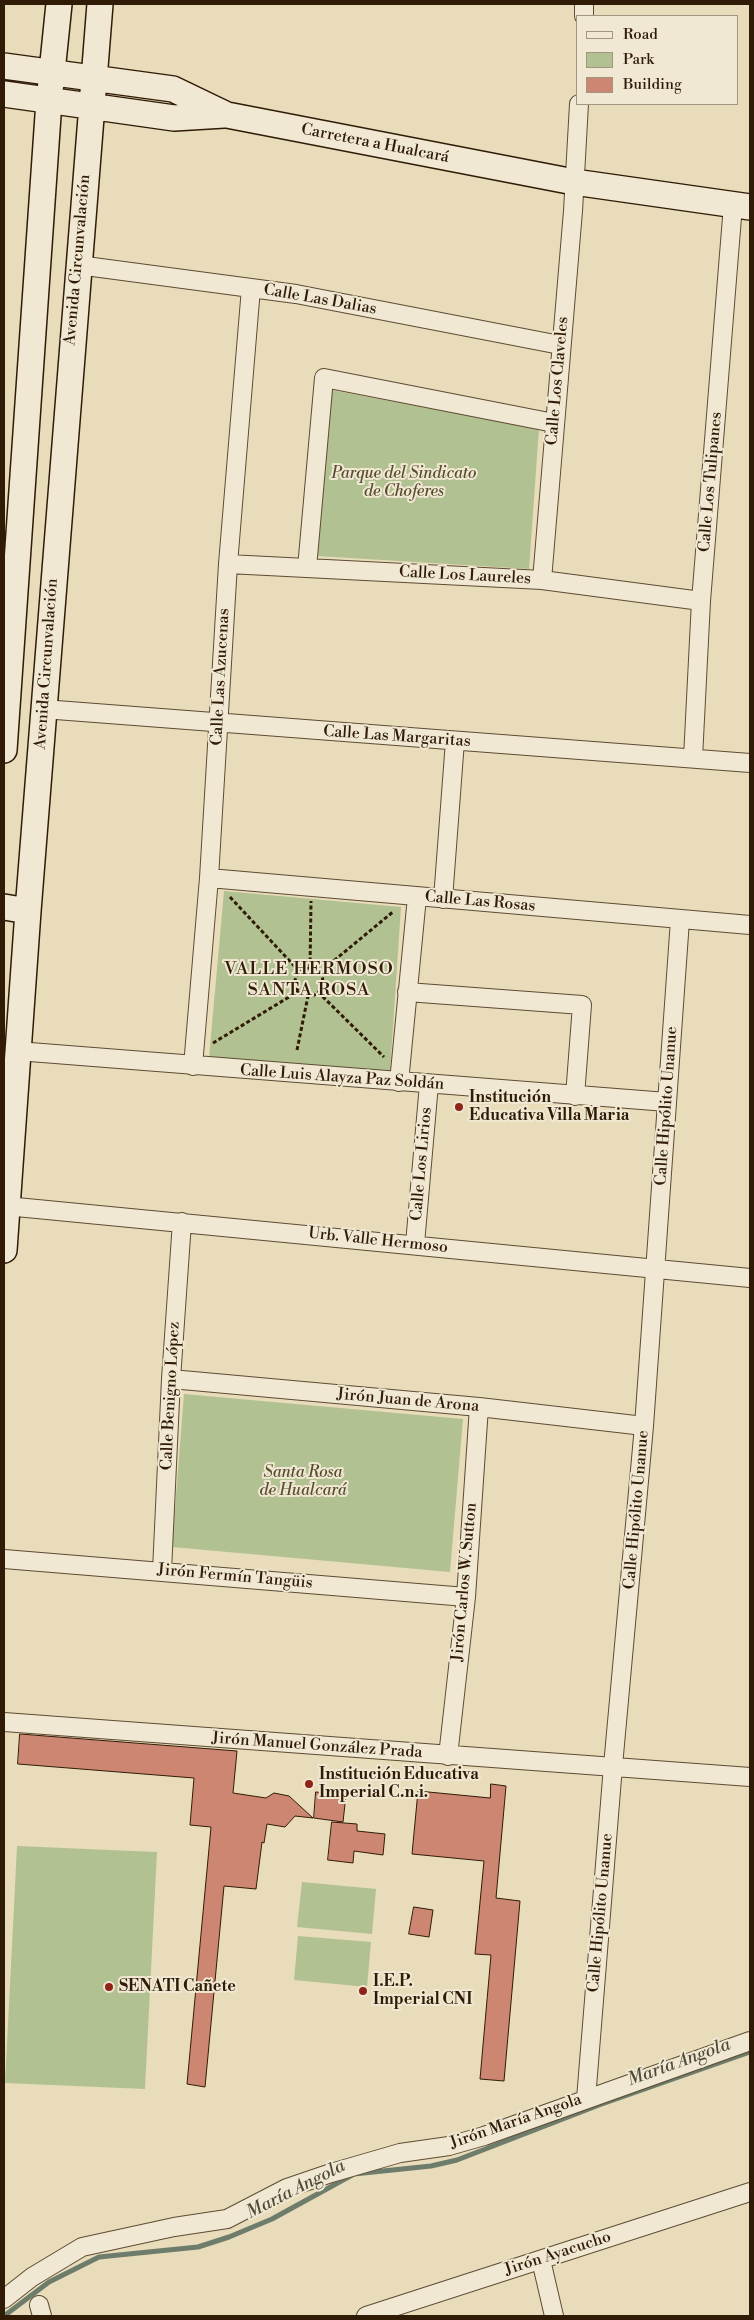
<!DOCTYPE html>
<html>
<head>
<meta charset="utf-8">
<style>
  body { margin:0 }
  #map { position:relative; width:754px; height:2320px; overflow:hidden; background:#e8dcba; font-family:"Libre Bodoni",serif }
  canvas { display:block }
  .frame { position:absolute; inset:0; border:5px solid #301b06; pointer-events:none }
  .legend { position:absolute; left:576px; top:15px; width:162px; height:90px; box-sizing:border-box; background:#f0e8d2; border:1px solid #a39680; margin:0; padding:6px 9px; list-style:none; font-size:15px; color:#301b06 }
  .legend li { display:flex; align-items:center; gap:10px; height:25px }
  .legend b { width:25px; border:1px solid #a39680 }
</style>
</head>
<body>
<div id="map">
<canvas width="754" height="2320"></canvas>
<div class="frame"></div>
<ul class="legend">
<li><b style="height:6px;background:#f0e8d2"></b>Road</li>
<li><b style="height:14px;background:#b2c192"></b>Park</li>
<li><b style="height:14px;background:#cd8671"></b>Building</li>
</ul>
</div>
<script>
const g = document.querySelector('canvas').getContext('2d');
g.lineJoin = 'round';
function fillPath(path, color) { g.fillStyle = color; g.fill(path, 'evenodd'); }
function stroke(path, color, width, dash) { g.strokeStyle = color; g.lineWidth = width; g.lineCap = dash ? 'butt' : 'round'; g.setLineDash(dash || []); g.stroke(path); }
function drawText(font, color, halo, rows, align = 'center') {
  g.font = font + ' "Libre Bodoni",serif'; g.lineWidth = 4; g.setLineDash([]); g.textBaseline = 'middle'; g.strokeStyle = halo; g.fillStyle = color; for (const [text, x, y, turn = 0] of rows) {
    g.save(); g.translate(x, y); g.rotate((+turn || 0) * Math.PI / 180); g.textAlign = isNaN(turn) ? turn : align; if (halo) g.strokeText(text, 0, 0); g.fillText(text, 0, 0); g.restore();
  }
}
fillPath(new Path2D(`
  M 331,390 L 539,429 L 529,569 L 317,556 Z
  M 224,891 L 401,907 L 390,1072 L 209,1058 Z
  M 184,1394 L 463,1419 L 450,1572 L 172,1547 Z
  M 17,1846 L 157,1852 L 145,2089 L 5,2083 Z
  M 302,1882 L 376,1889 L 372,1934 L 297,1927 Z
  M 298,1936 L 371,1942 L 367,1987 L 294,1980 Z`), '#b2c192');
stroke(new Path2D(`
  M 4,2316 L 49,2282 L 99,2257 L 198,2247 L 229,2237 L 272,2219 L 354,2174 L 431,2166 L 457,2160 L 599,2105 L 750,2052`), '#6e7c6b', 5);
const building = new Path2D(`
  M 20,1734 L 237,1751 L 233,1793 L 266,1798 L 274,1793 L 289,1796 L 313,1818 L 295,1816 L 285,1827 L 267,1824 L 264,1843 L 262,1842 L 256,1889 L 224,1886 L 205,2087 L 187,2084 L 211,1827 L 190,1825 L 194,1778 L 18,1764 Z
  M 491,1784 L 506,1786 L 496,1898 L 520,1901 L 504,2081 L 480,2079 L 491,1955 L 475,1954 L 484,1861 L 412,1854 L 418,1791 L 490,1798 Z
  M 316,1792 L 346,1795 L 343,1822 L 314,1818 Z
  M 332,1822 L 357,1824 L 357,1831 L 385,1834 L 383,1855 L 354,1851 L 353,1863 L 328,1860 Z
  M 414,1907 L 433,1910 L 429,1937 L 409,1934 Z`);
fillPath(building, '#cd8671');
stroke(building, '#301b06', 1);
const street = new Path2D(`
  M 584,16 L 584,4
  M 78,265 L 296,294 L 560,345
  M 228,564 L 542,580 L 701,601
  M 307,568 L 324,378 L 554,423
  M 542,580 L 573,211 L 579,104
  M 43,709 L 750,763
  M 693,758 L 701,601 L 733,205
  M 209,878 L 750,925
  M 443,899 L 455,741
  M 407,992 L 582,1005 L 575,1096
  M 17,1051 L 667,1102
  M 193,1066 L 209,878 L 228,564 L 251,288
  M 399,1082 L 417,897
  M 6,1206 L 750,1278
  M 415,1244 L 429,1084
  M 171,1379 L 479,1407 L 644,1426
  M 4,1559 L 466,1597
  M 162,1571 L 171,1379 L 182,1222
  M 4,1722 L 750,1777
  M 448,1756 L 466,1597 L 479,1407
  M 586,2099 L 613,1766 L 644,1426 L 680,920
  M 541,2260 L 554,2316
  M 4,2299 L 32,2277 L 82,2247 L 174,2227 L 227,2219 L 287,2188 L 331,2173 L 400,2153 L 449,2146 L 484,2136 L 750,2041
  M 39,2305 L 42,2316
  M 366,2316 L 750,2192`);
const secondary = new Path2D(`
  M 4,66 L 173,89 L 227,115 L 574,182 L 750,207
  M 4,94 L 174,118 L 224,115
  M 4,750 L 49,101 L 59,4
  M 4,907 L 28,911
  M 4,1250 L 28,911 L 100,4`);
stroke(street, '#5e4b33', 20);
stroke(secondary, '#301b06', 28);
stroke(new Path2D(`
  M 230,897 L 300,972
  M 310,968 L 311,901
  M295 982a14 14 0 1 1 28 0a14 14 0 1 1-28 0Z
  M 319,973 L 394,911
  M 318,992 L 384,1057
  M 213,1043 L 299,991
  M 297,1050 L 308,996`), '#301b06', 3, [4, 2.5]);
stroke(street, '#f0e8d2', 18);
stroke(secondary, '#f0e8d2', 25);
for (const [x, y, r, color] of [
  [459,1107,5,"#8f2418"],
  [309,1784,5,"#8f2418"],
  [109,1987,5,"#8f2418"],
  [363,1991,5,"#8f2418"]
]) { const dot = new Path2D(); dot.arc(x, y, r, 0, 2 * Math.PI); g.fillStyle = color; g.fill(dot); stroke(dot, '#f0e8d2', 2); }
drawText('16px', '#301b06', '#f0e8d2', [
  ["Carretera a Hualcará",375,144,11],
  ["Avenida Circunvalación",78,260,-85],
  ["Calle Las Dalias",320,300,10],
  ["Calle Los Claveles",558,381,-85],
  ["Calle Los Tulipanes",711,482,-85],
  ["Calle Los Laureles",465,576,3],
  ["Avenida Circunvalación",47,664,-86],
  ["Calle Las Azucenas",221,677,-87],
  ["Calle Las Margaritas",397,737,4],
  ["Calle Las Rosas",480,902,5],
  ["Calle Luis Alayza Paz Soldán",342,1078,4],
  ["Calle Hipólito Unanue",667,1106,-86],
  ["Calle Los Lirios",422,1164,-85],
  ["Urb. Valle Hermoso",378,1241,6],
  ["Calle Benigno López",171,1396,-87],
  ["Jirón Juan de Arona",408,1401,5],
  ["Calle Hipólito Unanue",637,1510,-85],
  ["Jirón Fermín Tangüis",235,1577,5],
  ["Jirón Carlos W. Sutton",465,1582,-85],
  ["Jirón Manuel González Prada",317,1746,4],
  ["Calle Hipólito Unanue",601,1913,-85],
  ["Jirón María Angola",516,2122,-19],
  ["Jirón Ayacucho",558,2254,-18]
]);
drawText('italic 16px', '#574d30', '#f0e8d2', [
  ["Parque del Sindicato",404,474],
  ["de Choferes",404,492],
  ["Santa Rosa",303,1473],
  ["de Hualcará",303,1491]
]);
drawText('bold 16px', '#301b06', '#f0e8d2', [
  ["Institución",469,1098],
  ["Educativa Villa Maria",469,1116],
  ["Institución Educativa",319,1775],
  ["Imperial C.n.i.",319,1793],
  ["I.E.P.",373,1982],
  ["Imperial CNI",373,2000],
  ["SENATI Cañete",119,1987]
], 'left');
g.letterSpacing = '1px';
drawText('18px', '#301b06', '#f0e8d2', [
  ["VALLE HERMOSO",309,970],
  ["SANTA ROSA",309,991]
]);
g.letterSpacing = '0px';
drawText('italic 18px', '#4f4b39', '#f0e8d2', [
  ["María Angola",679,2063,-20],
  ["María Angola",296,2190,-27]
]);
</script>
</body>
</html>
